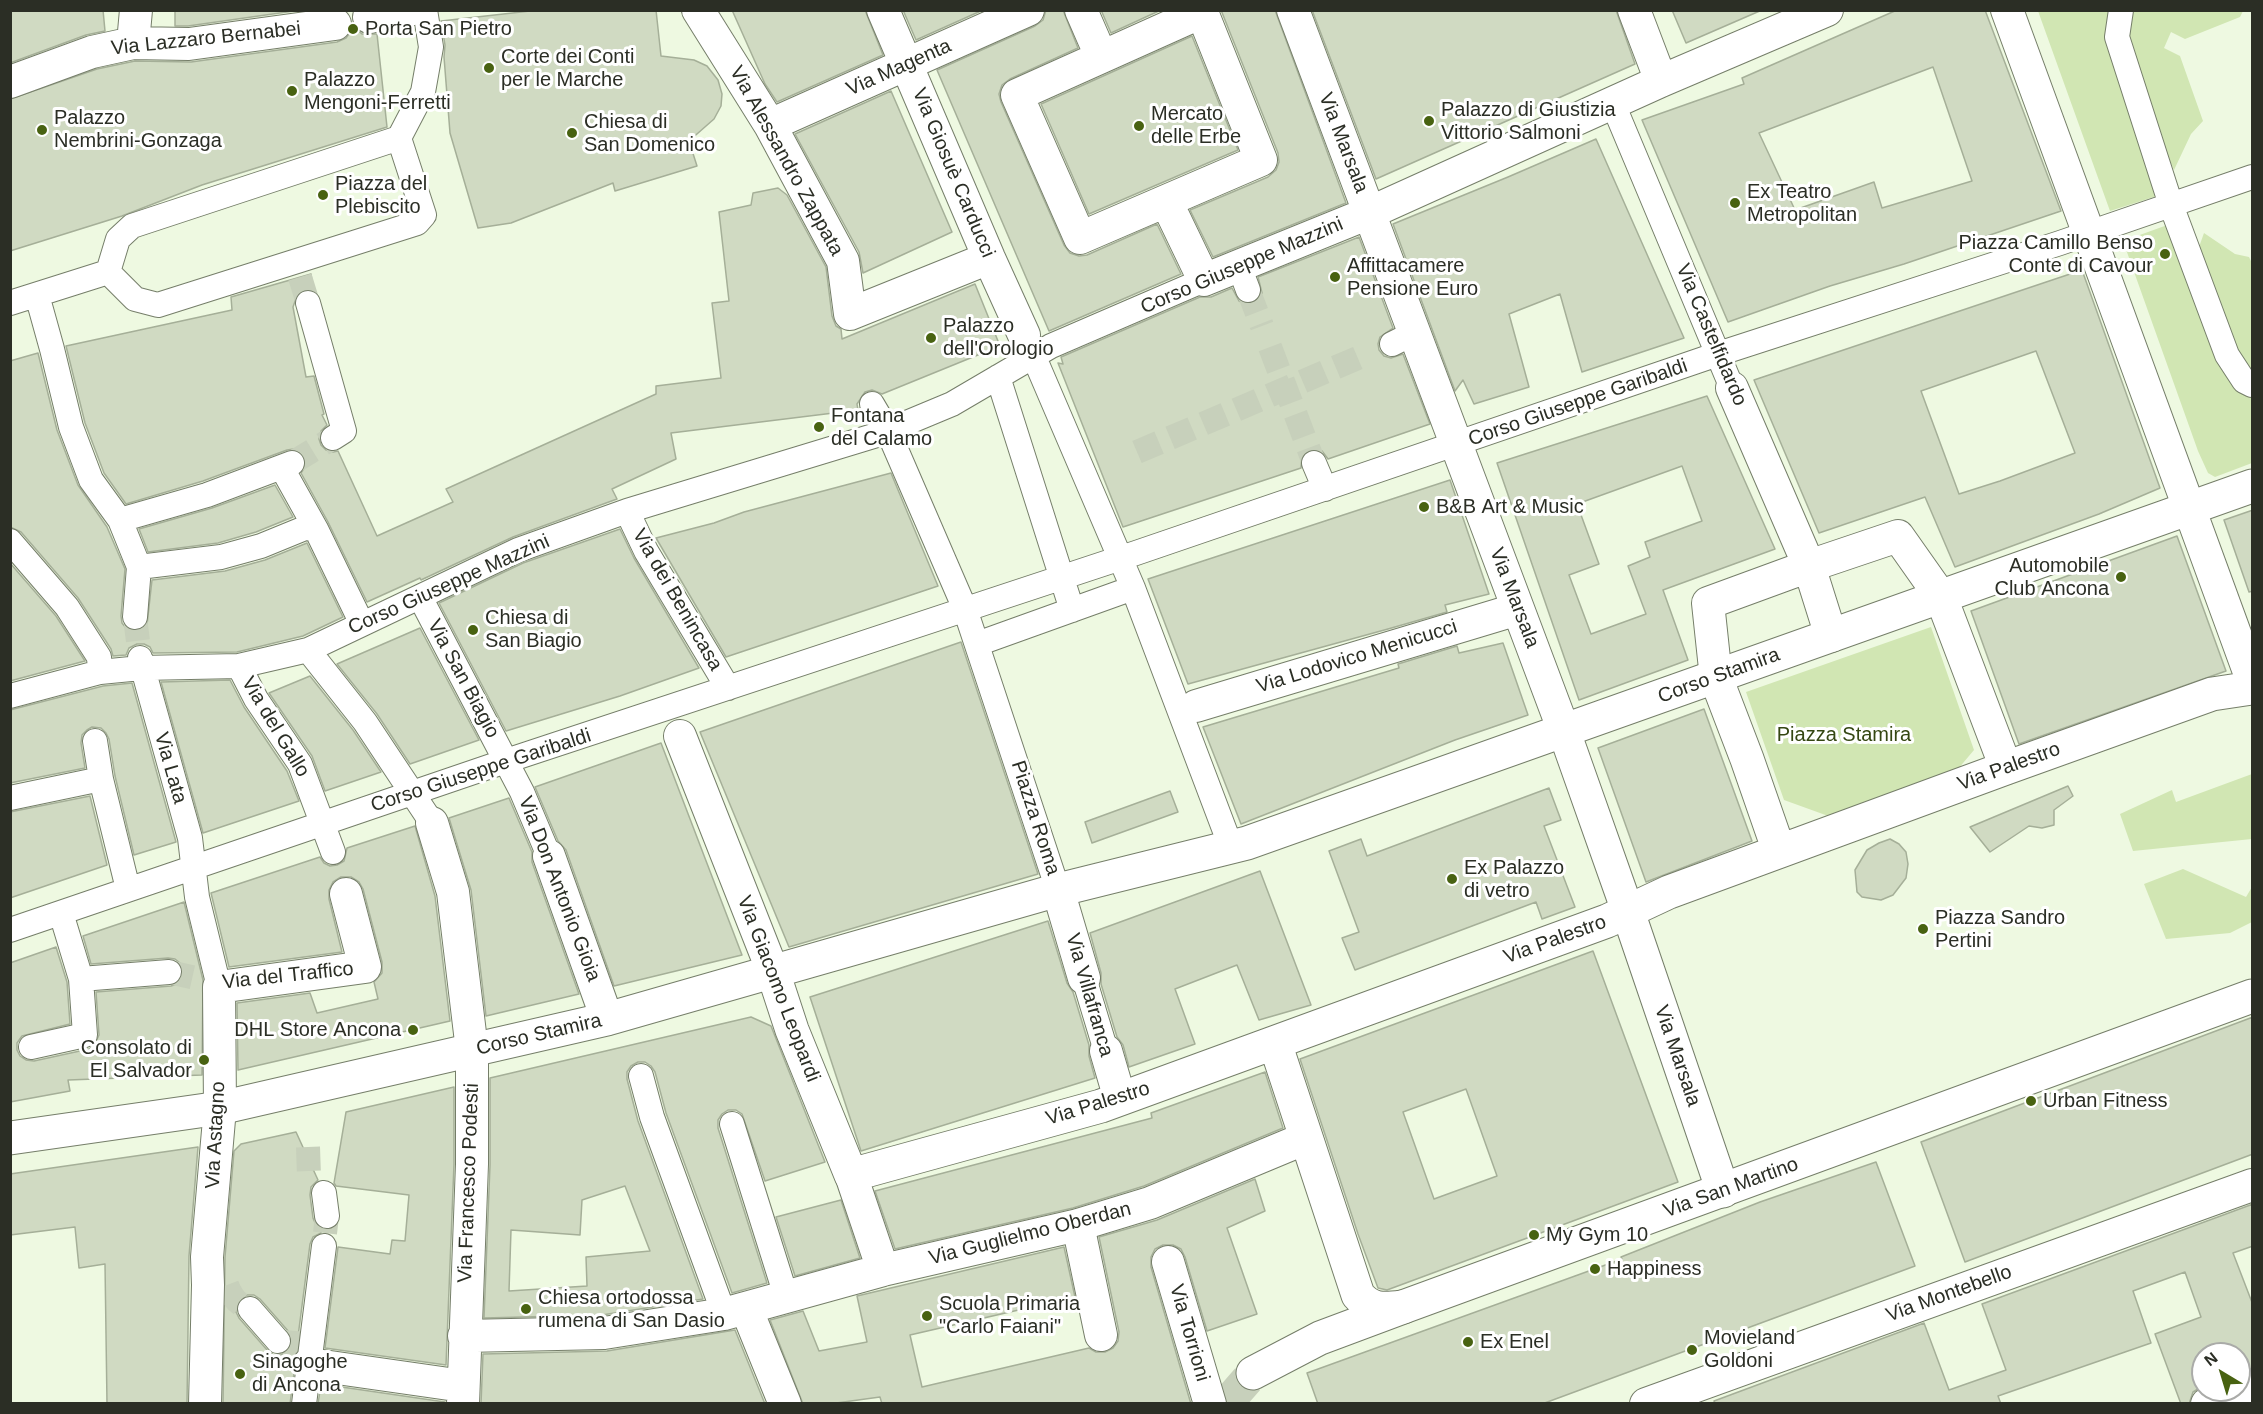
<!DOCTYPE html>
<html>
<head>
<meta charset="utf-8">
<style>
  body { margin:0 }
  #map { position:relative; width:2263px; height:1414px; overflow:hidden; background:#eef9e1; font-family:Arial,sans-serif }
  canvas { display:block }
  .frame { position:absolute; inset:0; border:12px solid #2b2e25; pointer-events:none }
  .north { position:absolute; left:2191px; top:1342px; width:60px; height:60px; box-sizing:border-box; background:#fff; border:2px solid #aaaba8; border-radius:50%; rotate:322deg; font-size:16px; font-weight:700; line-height:24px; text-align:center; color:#2b2e25 }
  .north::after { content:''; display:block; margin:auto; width:21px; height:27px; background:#486211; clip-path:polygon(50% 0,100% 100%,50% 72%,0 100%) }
</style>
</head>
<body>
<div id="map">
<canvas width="2263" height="1414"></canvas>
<div class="frame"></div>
<div class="north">N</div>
</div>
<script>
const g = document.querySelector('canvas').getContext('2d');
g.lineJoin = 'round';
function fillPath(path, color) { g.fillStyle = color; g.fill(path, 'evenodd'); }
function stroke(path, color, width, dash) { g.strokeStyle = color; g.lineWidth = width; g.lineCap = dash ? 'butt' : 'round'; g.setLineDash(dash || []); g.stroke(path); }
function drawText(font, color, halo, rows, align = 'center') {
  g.font = font + ' Arial,sans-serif'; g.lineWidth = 6; g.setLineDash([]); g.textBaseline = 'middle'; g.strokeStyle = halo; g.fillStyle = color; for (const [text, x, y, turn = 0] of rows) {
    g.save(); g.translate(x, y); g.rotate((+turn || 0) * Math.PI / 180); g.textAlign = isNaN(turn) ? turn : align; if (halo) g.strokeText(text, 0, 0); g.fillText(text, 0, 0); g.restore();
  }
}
fillPath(new Path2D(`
  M 2038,11 L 2114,11 L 2163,194 L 2110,211 Z
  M 2132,11 L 2243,11 L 2240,17 L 2185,39 L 2171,32 L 2164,48 L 2180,56 L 2203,121 L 2191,134 L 2174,170 L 2166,153 L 2124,24 Z
  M 2173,223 L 2252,392 L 2252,463 L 2215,477 L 2208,473 L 2198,451 L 2123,241 Z
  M 2204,233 L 2235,254 L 2249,257 L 2252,263 L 2252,375 L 2238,356 L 2199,247 Z
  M 1931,627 L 1974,750 L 1958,769 L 1831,817 L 1784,800 L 1746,692 Z
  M 2252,774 L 2252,839 L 2133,851 L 2120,814 L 2172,790 L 2176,802 Z
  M 2183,869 L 2246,897 L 2252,887 L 2252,922 L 2230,933 L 2166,939 L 2144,884 Z`), '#d1e6b3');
const building = new Path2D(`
  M 10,10 L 103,10 L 105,31 L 86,35 L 10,63 Z
  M 175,10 L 301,10 L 188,26 L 175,26 Z
  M 539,10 L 656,10 L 661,56 L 694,60 L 707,66 L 718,80 L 722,94 L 721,106 L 714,119 L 689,141 L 697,166 L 615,191 L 613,183 L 511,223 L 478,228 L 450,133 L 444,57 L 445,45 L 441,21 Z
  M 732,10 L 865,10 L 883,55 L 777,102 L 765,84 Z
  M 903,10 L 983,10 L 916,40 Z
  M 1046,10 L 1063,10 L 1078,48 L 1010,79 L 1002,85 L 999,94 L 1001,102 L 1064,245 L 1070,253 L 1079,256 L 1087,255 L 1157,224 L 1181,274 L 1049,331 L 937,70 L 1035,26 L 1043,20 Z
  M 1101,10 L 1161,10 L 1111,33 Z
  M 1221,10 L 1275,10 L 1346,203 L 1213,257 L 1190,210 L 1268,177 L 1276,170 L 1279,162 L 1278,153 Z
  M 1312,10 L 1616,10 L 1635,64 L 1376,179 Z
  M 1672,10 L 1762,10 L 1686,43 Z
  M 1897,10 L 1985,10 L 2061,211 L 1904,264 L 1830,286 L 1728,322 L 1642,120 L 1744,84 L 1742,78 ZM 1933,67 L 1972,181 L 1882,208 L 1874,182 L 1795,210 L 1759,133 Z
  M 353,23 L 356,29 L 362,34 L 377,34 L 387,127 L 202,185 L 122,216 L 10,251 L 10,99 L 97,69 L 135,61 L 191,62 L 337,42 L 346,38 L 351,31 Z
  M 1192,36 L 1238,150 L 1089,214 L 1041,104 Z
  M 891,91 L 952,232 L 863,273 L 859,252 L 795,134 Z
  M 1596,139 L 1684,338 L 1582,372 L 1560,294 L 1509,314 L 1529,387 L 1474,404 L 1463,380 L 1455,391 L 1393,224 L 1508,177 Z
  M 778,188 L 787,195 L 826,267 L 832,316 L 836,326 L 841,329 L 842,339 L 975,284 L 1000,346 L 882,394 L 872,390 L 865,392 L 857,404 L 858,410 L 671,433 L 676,459 L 612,489 L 617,499 L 513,537 L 421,580 L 420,578 L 367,602 L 328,522 L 301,473 L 306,465 L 305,457 L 301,452 L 294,449 L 287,450 L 203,481 L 126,504 L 104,473 L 85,423 L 66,346 L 232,310 L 231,297 L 311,274 L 313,290 L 305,289 L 298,293 L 293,307 L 306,377 L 314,376 L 324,414 L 322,415 L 327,425 L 321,431 L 319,439 L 321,445 L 326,450 L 333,452 L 338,451 L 377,536 L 453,502 L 446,489 L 656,394 L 656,386 L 721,378 L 712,303 L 729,301 L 719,212 L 751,205 L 753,193 Z
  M 1359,237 L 1393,328 L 1380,337 L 1378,344 L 1379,350 L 1384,356 L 1391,358 L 1403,354 L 1430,424 L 1328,459 L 1322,451 L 1315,449 L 1309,450 L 1302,455 L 1301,468 L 1123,527 L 1058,363 L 1063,364 L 1061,357 L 1200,297 L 1211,297 L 1232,288 L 1239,301 L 1246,304 L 1254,303 L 1259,299 L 1262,293 L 1258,277 Z
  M 2082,270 L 2160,488 L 2099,514 L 1955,567 L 1925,497 L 1819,533 L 1754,380 ZM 2036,351 L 2075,453 L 2000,481 L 1959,494 L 1921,391 Z
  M 38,353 L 57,430 L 78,485 L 107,527 L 125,569 L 121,616 L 122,623 L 126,628 L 134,631 L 142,630 L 147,625 L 152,580 L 225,571 L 265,560 L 307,543 L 343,617 L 303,636 L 237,652 L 153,653 L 150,647 L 144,644 L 137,644 L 129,648 L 126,655 L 113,656 L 111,649 L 78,598 L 21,532 L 10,527 L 10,361 Z
  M 1707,396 L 1775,549 L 1663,590 L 1688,660 L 1579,700 L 1497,463 ZM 1682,466 L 1702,521 L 1645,542 L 1650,557 L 1628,566 L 1646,614 L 1591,634 L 1569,575 L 1599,564 L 1577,504 Z
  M 891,473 L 938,586 L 726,657 L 656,538 L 714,523 L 744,512 Z
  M 1450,480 L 1489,594 L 1445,605 L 1447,612 L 1388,629 L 1188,684 L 1148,579 Z
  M 275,485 L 293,517 L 256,532 L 218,543 L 148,552 L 139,529 L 212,508 Z
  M 2253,510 L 2253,591 L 2249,592 L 2224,520 Z
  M 620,529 L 634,558 L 699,668 L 620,696 L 506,731 L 439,603 L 523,563 Z
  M 2177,536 L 2226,671 L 2019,744 L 1971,611 Z
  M 10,563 L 56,616 L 85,661 L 10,681 Z
  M 420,628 L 479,740 L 410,764 L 377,714 L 337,664 Z
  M 961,642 L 1038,874 L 789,947 L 700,732 Z
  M 1503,643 L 1528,715 L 1455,740 L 1241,824 L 1203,727 L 1399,668 L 1398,664 L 1457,646 L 1459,653 Z
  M 310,676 L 353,730 L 381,772 L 325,791 L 312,756 L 269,693 Z
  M 230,680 L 244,707 L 287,771 L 299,801 L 203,833 L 161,682 Z
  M 132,683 L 176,842 L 134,855 L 115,776 L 109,739 L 106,733 L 101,728 L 92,727 L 87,730 L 82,735 L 81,743 L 85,768 L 10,783 L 10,710 L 103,686 Z
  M 1704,709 L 1752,841 L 1646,882 L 1598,748 Z
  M 661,743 L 742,955 L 614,986 L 566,850 L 558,841 L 535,787 Z
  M 2068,786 L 2073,796 L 2054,810 L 2054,825 L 2042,828 L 2029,826 L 1990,852 L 1970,827 Z
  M 1549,788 L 1561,820 L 1544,826 L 1575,907 L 1542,919 L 1536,902 L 1355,970 L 1342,938 L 1359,932 L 1329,851 L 1361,839 L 1367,856 Z
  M 1170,791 L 1178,812 L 1092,843 L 1085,822 Z
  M 90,796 L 107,865 L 10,898 L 10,812 Z
  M 509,798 L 532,852 L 532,862 L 579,994 L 486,1016 L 471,890 L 449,818 Z
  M 415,826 L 435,896 L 450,1021 L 238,1070 L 237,1003 L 310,993 L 317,1013 L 378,999 L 374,982 L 382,973 L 382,962 L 363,889 L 359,882 L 351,877 L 341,877 L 333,882 L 329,890 L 329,899 L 342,952 L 229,967 L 211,893 L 320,857 L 324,863 L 330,866 L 337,865 L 344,861 L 347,848 Z
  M 1890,839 L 1899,844 L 1906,852 L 1908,864 L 1906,878 L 1893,895 L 1881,900 L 1862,897 L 1857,892 L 1855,870 L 1867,850 L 1879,843 Z
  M 1260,871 L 1311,1005 L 1259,1020 L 1237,965 L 1175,989 L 1195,1044 L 1129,1067 L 1123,1045 L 1117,1037 L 1101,984 L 1101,973 L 1090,933 Z
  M 184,902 L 203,980 L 202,1075 L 68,1080 L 70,1091 L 10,1102 L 10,963 L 56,947 L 67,982 L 70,1024 L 22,1036 L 17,1043 L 17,1050 L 20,1056 L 26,1060 L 34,1061 L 89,1049 L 94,1046 L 99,1035 L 96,992 L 171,986 L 177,984 L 182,979 L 183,971 L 180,963 L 175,959 L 168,958 L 91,964 L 83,936 Z
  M 1048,921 L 1067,983 L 1073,992 L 1089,1045 L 1089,1056 L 1095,1078 L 861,1151 L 810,997 Z
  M 1593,951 L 1678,1182 L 1387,1290 L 1378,1288 L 1358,1234 L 1300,1059 ZM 1466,1089 L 1497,1176 L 1434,1199 L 1403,1112 Z
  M 751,1017 L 771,1026 L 825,1162 L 765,1181 L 742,1114 L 736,1110 L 728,1110 L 722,1114 L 718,1120 L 718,1128 L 767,1283 L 732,1293 L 666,1113 L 655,1072 L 651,1066 L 645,1062 L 638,1062 L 631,1066 L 627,1072 L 627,1079 L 638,1121 L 703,1299 L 602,1315 L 484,1318 L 490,1165 L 490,1078 ZM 625,1186 L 650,1251 L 586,1257 L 587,1286 L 509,1291 L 511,1230 L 580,1235 L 582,1200 Z
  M 2253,1017 L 2253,1154 L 1965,1262 L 1921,1142 Z
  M 1265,1072 L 1283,1128 L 1144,1186 L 1073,1208 L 895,1249 L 875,1191 L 1152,1118 L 1151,1113 Z
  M 454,1087 L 454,1164 L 446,1365 L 325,1348 L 338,1247 L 390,1254 L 392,1240 L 405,1241 L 409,1195 L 336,1186 L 334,1183 L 346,1112 Z
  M 296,1132 L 318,1180 L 311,1187 L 310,1195 L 313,1218 L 316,1225 L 321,1229 L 321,1233 L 313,1237 L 310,1244 L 296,1352 L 291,1362 L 294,1373 L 290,1404 L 223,1404 L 225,1257 L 234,1151 L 241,1144 ZM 247,1295 L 254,1295 L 260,1299 L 289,1332 L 292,1338 L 292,1345 L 287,1352 L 281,1355 L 274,1355 L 268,1351 L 239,1318 L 236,1312 L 236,1305 L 240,1299 Z
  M 198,1147 L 189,1256 L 187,1404 L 107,1404 L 105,1264 L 79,1268 L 75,1227 L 10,1235 L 10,1174 Z
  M 1876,1162 L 1915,1266 L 1542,1404 L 1318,1404 L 1307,1373 L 1622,1259 L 1621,1257 L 1760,1202 Z
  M 1255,1179 L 1265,1211 L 1227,1228 L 1257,1314 L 1207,1331 L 1185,1257 L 1181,1249 L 1173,1245 L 1163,1245 L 1155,1249 L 1151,1257 L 1151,1267 L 1191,1404 L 882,1404 L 880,1397 L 829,1404 L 803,1404 L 770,1320 L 803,1311 L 819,1351 L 867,1342 L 857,1296 L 1064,1247 L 1075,1297 L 910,1335 L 922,1387 L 1089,1348 L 1096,1352 L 1105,1352 L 1113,1348 L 1118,1341 L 1119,1332 L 1099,1237 L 1157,1220 Z
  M 841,1200 L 860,1258 L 795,1276 L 776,1217 Z
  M 2253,1204 L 2253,1246 L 2233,1253 L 2253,1305 L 2253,1368 L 2239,1372 L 2239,1354 L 2203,1354 L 2203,1386 L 2193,1392 L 2189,1404 L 2181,1404 L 2155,1334 L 2201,1317 L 2185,1272 L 2133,1291 L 2151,1343 L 1998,1396 L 2001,1404 L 1715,1404 L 1714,1401 L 1924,1323 L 1949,1390 L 2006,1370 L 1982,1304 Z
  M 735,1330 L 765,1404 L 481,1404 L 483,1354 L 607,1351 Z
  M 321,1384 L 445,1402 L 445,1404 L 318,1404 Z`);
fillPath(building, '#d0dac2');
stroke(building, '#a5af98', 1.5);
stroke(new Path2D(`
  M 300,277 L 308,303
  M 1248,290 L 1262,326
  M 1270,347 L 1314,463
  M 1137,452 L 1360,357
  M 292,463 L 333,438
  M 135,617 L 140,658
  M 169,972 L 209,981
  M 308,1147 L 309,1176
  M 325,1233 L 327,1216
  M 227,1285 C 232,1298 237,1304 250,1309
  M 284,1342 L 306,1344`), '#c7d0bb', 24, [24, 12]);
stroke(new Path2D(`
  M 1226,1404 L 1253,1373`), '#c7d0bb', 33, [33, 16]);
const pedestrian = new Path2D(`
  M 2121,10 L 2117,37 L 2171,205 L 2227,355 L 2244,381 L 2252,385
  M 1613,104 L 1732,388
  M 1239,266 L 1248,290
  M 108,272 L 135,299 L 158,305 L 417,223 L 424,215 L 399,138
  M 37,295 L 52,349 L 71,427 L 91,480 L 120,520 L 139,567 L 135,617
  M 10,303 L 108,272 L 118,239 L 132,226 L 399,138 L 423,92 L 431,47 L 425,10
  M 308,303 L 344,431 L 333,438
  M 1028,343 L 1133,588 L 1231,847
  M 1392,344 L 1414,333
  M 998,377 L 1072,610
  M 872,404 L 888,431 L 965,609 L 1058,890
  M 1314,463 L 1325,489
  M 282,468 L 316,529 L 362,624
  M 627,511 L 646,551 L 728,688
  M 120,520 L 207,495 L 292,463
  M 10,541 L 67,607 L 99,657 L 100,672
  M 139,567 L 221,557 L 261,546 L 305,528 L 316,529
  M 420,597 L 522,792 L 549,856
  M 977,644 L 1133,588
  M 308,650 L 365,722 L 432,823
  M 140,658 L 190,838 L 197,897 L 219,987
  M 239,666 L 256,699 L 300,764 L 333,852
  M 10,696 L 100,672 L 141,668 L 239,666 L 308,650 L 518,550 L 627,511 L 880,434 L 952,404 L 1051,346 L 1204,280
  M 95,741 L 101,779
  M 10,798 L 101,779 L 128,889
  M 61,913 L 81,979 L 169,972
  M 10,930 L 506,761 L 1136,553 L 1718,354 L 2060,243 L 2252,177
  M 1084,978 L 1106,1051
  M 31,1047 L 85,1035 L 81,979
  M 641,1076 L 652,1117 L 724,1314
  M 732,1124 L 786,1296
  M 324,1193 L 327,1216
  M 250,1309 L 278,1341
  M 304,1404 L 324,1246`);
const minor = new Path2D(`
  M 698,10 L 770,125 L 843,261 L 850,314 L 989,258
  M 883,10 L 989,258 L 1024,335
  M 1081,10 L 1101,56
  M 1293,10 L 1564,731 L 1628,912
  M 1634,10 L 1661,81
  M 2007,10 L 2252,680
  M 1202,12 L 1261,160 L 1080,238 L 1017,95 Z
  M 369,17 L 409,10
  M 133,43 L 136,10
  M 10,82 L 92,52 L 133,43 L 189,44 L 335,24
  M 770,125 L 1028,10
  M 1167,203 L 1204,280 L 1369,213 L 1661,81 L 1827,10
  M 1732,388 L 1809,566 L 1831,636
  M 1716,678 L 1708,603 L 1809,566 L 1898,536 L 1941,597 L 2006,768
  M 1196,706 L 1518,609
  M 680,736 L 773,972
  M 432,823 L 453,892 L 472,1050 L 472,1164 L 463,1404
  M 549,856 L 607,1019
  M 1058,890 L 1084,978
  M 1106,1051 L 1120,1099
  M 851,1175 L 883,1270
  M 1078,1225 L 1101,1335
  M 1168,1262 L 1210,1404
  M 746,1308 L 785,1404
  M 464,1336 L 604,1333 L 724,1314 L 883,1270 L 1078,1225 L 1150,1203 L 1306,1138
  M 309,1364 L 463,1386
  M 205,1404 L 208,1285 L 207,1257 L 220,1108 L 219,987 L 365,967 L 346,894
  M 1646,1404 L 2252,1185
  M 2207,1404 L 2252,1386`);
const tertiary = new Path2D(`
  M 1716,678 L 1747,759 L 1779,851
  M 1628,912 L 1723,1191
  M 773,972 L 792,1030 L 851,1175 L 1101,1106 L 1607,921 L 1669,892 L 2006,768 L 2212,694 L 2252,688
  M 1275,1043 L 1358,1295 C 1371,1311 1384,1309 1403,1307
  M 10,1138 L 220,1108 L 607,1019 L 1058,890 L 1247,843 L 2252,486`);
const secondary = new Path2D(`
  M 1253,1373 L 1320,1338 L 1403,1307 L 2252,996`);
stroke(pedestrian, '#757e69', 26);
stroke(minor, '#757e69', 34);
stroke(tertiary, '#757e69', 35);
stroke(secondary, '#757e69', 35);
stroke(pedestrian, '#fff', 24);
stroke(minor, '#fff', 32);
stroke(tertiary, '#fff', 33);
stroke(secondary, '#fff', 33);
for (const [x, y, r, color] of [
  [353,29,6,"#486211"],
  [489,68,6,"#486211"],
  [292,91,6,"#486211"],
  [1429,121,6,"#486211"],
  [1139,126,6,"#486211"],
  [42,130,6,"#486211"],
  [572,133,6,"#486211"],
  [323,195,6,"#486211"],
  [1735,203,6,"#486211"],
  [2165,254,6,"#486211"],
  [1335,277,6,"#486211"],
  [931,338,6,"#486211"],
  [819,427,6,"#486211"],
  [1424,507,6,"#486211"],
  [2121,577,6,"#486211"],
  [473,630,6,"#486211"],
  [1452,879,6,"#486211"],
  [1923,929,6,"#486211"],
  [413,1030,6,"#486211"],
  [204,1060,6,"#486211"],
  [2031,1101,6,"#486211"],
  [1534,1235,6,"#486211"],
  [1595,1269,6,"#486211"],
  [526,1309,6,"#486211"],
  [927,1316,6,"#486211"],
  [1468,1342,6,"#486211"],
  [1692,1350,6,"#486211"],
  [240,1374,6,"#486211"]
]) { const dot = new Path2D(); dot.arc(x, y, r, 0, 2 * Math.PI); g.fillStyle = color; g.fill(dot); stroke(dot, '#fff', 2); }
drawText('20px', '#2b2e25', '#fff', [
  ["Porta San Pietro",365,29],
  ["Corte dei Conti",501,57],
  ["per le Marche",501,80],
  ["Palazzo",304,80],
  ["Mengoni-Ferretti",304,103],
  ["Palazzo di Giustizia",1441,110],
  ["Vittorio Salmoni",1441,133],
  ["Mercato",1151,114],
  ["delle Erbe",1151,137],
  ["Palazzo",54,118],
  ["Nembrini-Gonzaga",54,141],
  ["Chiesa di",584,122],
  ["San Domenico",584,145],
  ["Piazza del",335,184],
  ["Plebiscito",335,207],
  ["Ex Teatro",1747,192],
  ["Metropolitan",1747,215],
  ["Piazza Camillo Benso",2153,243,"right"],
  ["Conte di Cavour",2153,266,"right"],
  ["Affittacamere",1347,266],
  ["Pensione Euro",1347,289],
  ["Palazzo",943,326],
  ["dell'Orologio",943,349],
  ["Fontana",831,416],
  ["del Calamo",831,439],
  ["B&B Art & Music",1436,507],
  ["Automobile",2109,566,"right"],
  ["Club Ancona",2109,589,"right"],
  ["Chiesa di",485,618],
  ["San Biagio",485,641],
  ["Ex Palazzo",1464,868],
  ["di vetro",1464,891],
  ["Piazza Sandro",1935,918],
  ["Pertini",1935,941],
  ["DHL Store Ancona",401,1030,"right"],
  ["Consolato di",192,1048,"right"],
  ["El Salvador",192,1071,"right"],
  ["Urban Fitness",2043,1101],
  ["My Gym 10",1546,1235],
  ["Happiness",1607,1269],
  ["Chiesa ortodossa",538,1298],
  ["rumena di San Dasio",538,1321],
  ["Scuola Primaria",939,1304],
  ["\"Carlo Faiani\"",939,1327],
  ["Movieland",1704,1338],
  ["Goldoni",1704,1361],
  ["Ex Enel",1480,1342],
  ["Sinagoghe",252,1362],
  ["di Ancona",252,1385]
], 'left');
drawText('20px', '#2b2e25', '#fff', [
  ["Via Lazzaro Bernabei",206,39,-6],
  ["Via Magenta",899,68,-24],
  ["Via Marsala",1343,143,69],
  ["Via Alessandro Zappata",786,161,61],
  ["Via Giosuè Carducci",953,173,67],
  ["Corso Giuseppe Mazzini",1242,266,-23],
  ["Via Castelfidardo",1711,335,67],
  ["Corso Giuseppe Garibaldi",1578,403,-19],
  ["Corso Giuseppe Mazzini",449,585,-24],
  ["Via Marsala",1514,598,69],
  ["Via dei Benincasa",677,600,60],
  ["Via Lodovico Menicucci",1357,657,-17],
  ["Corso Stamira",1719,676,-20],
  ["Via San Biagio",463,679,62],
  ["Via del Gallo",275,727,59],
  ["Via Palestro",2009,767,-20],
  ["Via Lata",170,768,74],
  ["Corso Giuseppe Garibaldi",481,771,-18],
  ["Piazza Roma",1035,818,72],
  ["Via Don Antonio Gioia",559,889,69],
  ["Via Palestro",1555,940,-20],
  ["Via del Traffico",288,976,-6],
  ["Via Giacomo Leopardi",778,989,69],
  ["Via Villafranca",1089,995,74],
  ["Corso Stamira",539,1035,-13],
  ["Via Marsala",1677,1056,71],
  ["Via Palestro",1098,1104,-17],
  ["Via Astagno",216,1135,-87],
  ["Via Francesco Podesti",469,1183,-88],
  ["Via San Martino",1731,1188,-20],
  ["Via Guglielmo Oberdan",1030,1234,-14],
  ["Via Montebello",1949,1294,-20],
  ["Via Torrioni",1189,1333,74]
]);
drawText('20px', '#354713', '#fff', [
  ["Piazza Stamira",1844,735]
]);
</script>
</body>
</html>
